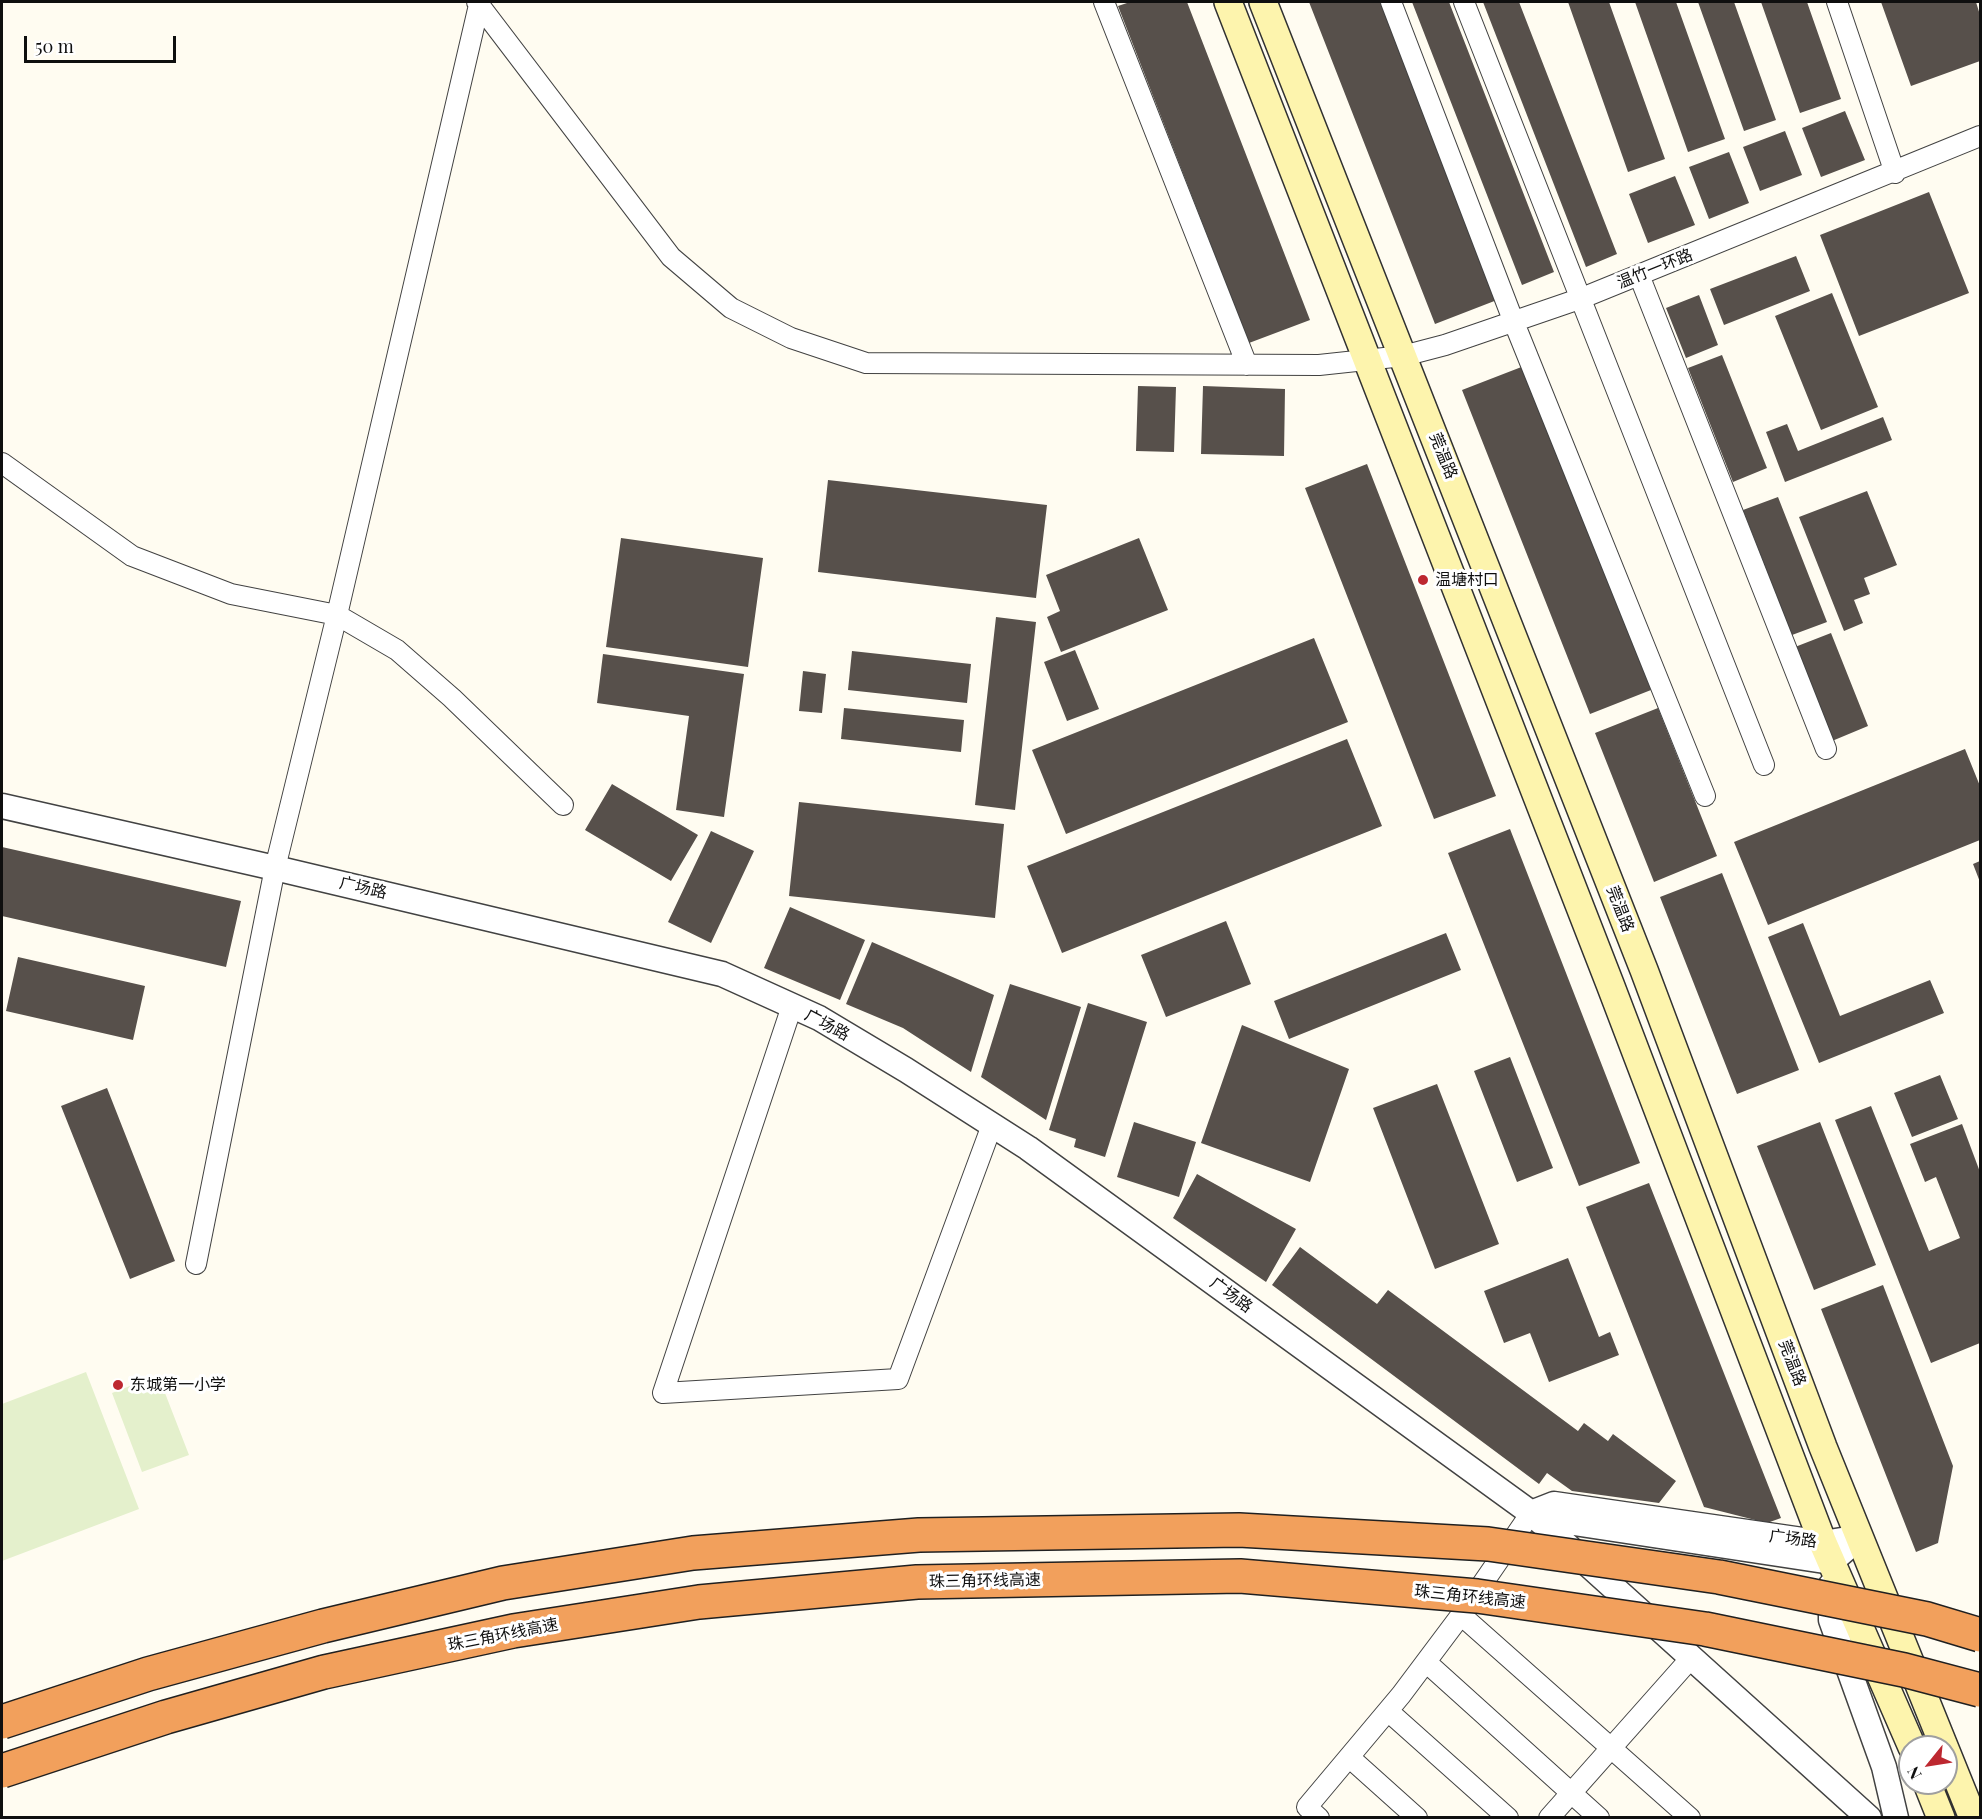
<!DOCTYPE html>
<html>
<head>
<meta charset="utf-8">
<style>
  body { margin:0 }
  #map { position:relative; width:1982px; height:1819px; overflow:hidden; background:#fffcf1; font-family:"Playfair Display",serif }
  canvas { display:block }
  .frame { position:absolute; inset:0; border:3px solid #0f0f0f; pointer-events:none }
  .north { position:absolute; left:1898px; top:1735px; width:60px; height:60px; box-sizing:border-box; background:#fff; border:2px solid #9f9f9f; border-radius:50%; rotate:240deg; font-size:16px; font-weight:700; line-height:24px; text-align:center; color:#0f0f0f }
  .north::after { content:''; display:block; margin:auto; width:21px; height:27px; background:#bd2830; clip-path:polygon(50% 0,100% 100%,50% 72%,0 100%) }
  .scale { position:absolute; left:24px; top:36px; width:152px; height:27px; box-sizing:border-box; border:3px solid #0f0f0f; border-top:0; padding-left:8px; font-size:18px; line-height:21px; white-space:nowrap; color:#0f0f0f; -webkit-text-stroke:4px #fff; paint-order:stroke }
</style>
</head>
<body>
<div id="map">
<canvas width="1982" height="1819"></canvas>
<div class="frame"></div>
<div class="north">N</div>
<div class="scale">50 m</div>
</div>
<script>
const g = document.querySelector('canvas').getContext('2d');
g.lineJoin = 'round';
function fillPath(path, color) { g.fillStyle = color; g.fill(path, 'evenodd'); }
function stroke(path, color, width, dash) { g.strokeStyle = color; g.lineWidth = width; g.lineCap = dash ? 'butt' : 'round'; g.setLineDash(dash || []); g.stroke(path); }
function drawText(font, color, halo, rows, align = 'center') {
  g.font = font + ' "Playfair Display","Noto Sans SC",serif'; g.lineWidth = 6; g.setLineDash([]); g.textBaseline = 'middle'; g.strokeStyle = halo; g.fillStyle = color; for (const [text, x, y, turn = 0] of rows) {
    g.save(); g.translate(x, y); g.rotate((+turn || 0) * Math.PI / 180); g.textAlign = isNaN(turn) ? turn : align; if (halo) g.strokeText(text, 0, 0); g.fillText(text, 0, 0); g.restore();
  }
}
fillPath(new Path2D(`
  M 86,1372 L 139,1509 L 2,1561 L 2,1404 Z
  M 158,1375 L 189,1455 L 142,1472 L 112,1393 Z`), '#e4f0cc');
fillPath(new Path2D(`
  M 1130,2 L 1187,2 L 1310,320 L 1249,343 L 1118,6 Z
  M 1309,2 L 1380,2 L 1497,300 L 1435,324 Z
  M 1412,2 L 1449,2 L 1554,272 L 1522,285 Z
  M 1483,2 L 1519,2 L 1617,254 L 1586,267 Z
  M 1568,2 L 1609,2 L 1665,159 L 1628,172 Z
  M 1635,2 L 1676,2 L 1725,139 L 1688,152 Z
  M 1698,2 L 1734,2 L 1776,120 L 1744,131 Z
  M 1761,2 L 1807,2 L 1841,99 L 1800,113 Z
  M 1881,2 L 1976,2 L 1980,15 L 1980,61 L 1911,86 Z
  M 1845,111 L 1865,160 L 1821,177 L 1802,128 Z
  M 1785,131 L 1802,175 L 1760,191 L 1743,147 Z
  M 1729,152 L 1749,203 L 1709,219 L 1689,167 Z
  M 1675,176 L 1695,225 L 1648,243 L 1629,194 Z
  M 1929,192 L 1969,293 L 1859,336 L 1820,235 Z
  M 1796,256 L 1810,291 L 1724,325 L 1710,289 Z
  M 1832,293 L 1878,407 L 1821,430 L 1775,316 Z
  M 1699,295 L 1718,345 L 1686,358 L 1666,308 Z
  M 1722,355 L 1767,468 L 1733,482 L 1688,368 Z
  M 1524,366 L 1651,690 L 1590,714 L 1462,390 Z
  M 1138,386 L 1176,387 L 1174,452 L 1136,451 Z
  M 1203,386 L 1285,389 L 1284,456 L 1201,454 Z
  M 1883,417 L 1892,440 L 1785,482 L 1766,432 L 1787,424 L 1798,451 Z
  M 1367,464 L 1496,796 L 1434,819 L 1305,488 Z
  M 828,480 L 1047,505 L 1036,598 L 818,572 Z
  M 1867,491 L 1897,565 L 1864,578 L 1870,594 L 1854,600 L 1863,623 L 1844,631 L 1799,517 Z
  M 1778,497 L 1827,622 L 1792,635 L 1743,510 Z
  M 621,538 L 763,558 L 748,667 L 606,647 Z
  M 1139,538 L 1168,610 L 1061,652 L 1047,617 L 1060,611 L 1046,575 Z
  M 996,617 L 1036,622 L 1015,810 L 975,805 Z
  M 1831,633 L 1868,726 L 1832,741 L 1795,647 Z
  M 1314,638 L 1348,722 L 1066,834 L 1032,750 Z
  M 1075,650 L 1099,709 L 1067,721 L 1044,662 Z
  M 852,651 L 971,664 L 967,703 L 848,690 Z
  M 603,654 L 744,674 L 724,817 L 676,810 L 689,716 L 597,703 Z
  M 803,671 L 826,674 L 822,713 L 799,711 Z
  M 844,708 L 964,720 L 961,752 L 841,739 Z
  M 1658,708 L 1717,856 L 1654,882 L 1595,733 Z
  M 1347,739 L 1382,826 L 1062,953 L 1027,866 Z
  M 1965,749 L 1980,786 L 1980,840 L 1768,925 L 1734,842 Z
  M 612,784 L 698,835 L 671,881 L 585,830 Z
  M 799,802 L 1004,824 L 995,918 L 789,896 Z
  M 1510,829 L 1640,1163 L 1579,1186 L 1448,853 Z
  M 711,831 L 754,851 L 711,943 L 668,922 Z
  M 2,847 L 241,901 L 226,967 L 2,916 Z
  M 1980,861 L 1980,882 L 1973,864 Z
  M 1722,873 L 1799,1070 L 1737,1094 L 1660,897 Z
  M 790,907 L 865,940 L 840,1000 L 764,968 Z
  M 1226,921 L 1251,984 L 1166,1017 L 1141,955 Z
  M 1803,923 L 1840,1016 L 1930,980 L 1944,1013 L 1819,1063 L 1768,937 Z
  M 1446,933 L 1461,970 L 1289,1039 L 1274,1001 Z
  M 872,942 L 994,995 L 971,1072 L 903,1028 L 846,1004 Z
  M 18,957 L 145,986 L 133,1040 L 6,1011 Z
  M 1010,984 L 1081,1007 L 1046,1120 L 981,1077 Z
  M 1088,1003 L 1147,1022 L 1105,1157 L 1074,1147 L 1076,1139 L 1049,1130 Z
  M 1242,1025 L 1349,1069 L 1310,1182 L 1201,1143 Z
  M 1510,1057 L 1553,1168 L 1517,1182 L 1474,1071 Z
  M 1940,1075 L 1958,1119 L 1912,1137 L 1894,1093 Z
  M 1437,1084 L 1499,1244 L 1435,1269 L 1373,1108 Z
  M 107,1088 L 175,1261 L 130,1279 L 61,1106 Z
  M 1871,1106 L 1929,1251 L 1960,1238 L 1936,1177 L 1925,1182 L 1910,1144 L 1962,1124 L 1980,1172 L 1980,1343 L 1931,1363 L 1835,1120 Z
  M 1134,1122 L 1196,1142 L 1179,1197 L 1117,1177 Z
  M 1820,1122 L 1876,1265 L 1814,1290 L 1757,1146 Z
  M 1197,1174 L 1296,1229 L 1266,1282 L 1173,1218 Z
  M 1649,1183 L 1781,1518 L 1767,1523 L 1704,1507 L 1586,1207 Z
  M 1300,1247 L 1377,1304 L 1388,1290 L 1578,1431 L 1584,1423 L 1608,1441 L 1613,1434 L 1676,1481 L 1659,1503 L 1572,1491 L 1547,1473 L 1539,1484 L 1272,1285 Z
  M 1568,1258 L 1599,1337 L 1610,1332 L 1619,1355 L 1549,1382 L 1530,1333 L 1504,1343 L 1484,1291 Z
  M 1883,1285 L 1953,1466 L 1938,1543 L 1916,1552 L 1821,1309 Z`), '#57504b');
const minor = new Path2D(`
  M 477,2 L 671,257 L 731,308 L 791,338 L 866,363 L 1319,365 L 1403,356 L 1445,345 L 1582,298 L 1980,136
  M 1104,2 L 1247,365
  M 1391,2 L 1513,320 L 1705,796
  M 1464,2 L 1764,765
  M 1837,2 L 1895,173
  M 1639,275 L 1826,749
  M 2,463 L 132,556 L 231,594 L 337,615 L 397,650 L 452,698 L 563,805
  M 792,1006 L 663,1393 L 898,1379 L 992,1125
  M 196,1264 L 275,868 L 337,615 L 479,5
  M 1461,1615 L 1690,1818
  M 1426,1662 L 1599,1818
  M 1388,1711 L 1508,1818
  M 1349,1757 L 1417,1818
  M 1319,1818 L 1307,1807 L 1401,1695 L 1461,1615 L 1531,1513
  M 1549,1818 L 1691,1658`);
const tertiary = new Path2D(`
  M 2,806 L 275,868 L 722,974 L 819,1018 L 906,1070 L 1028,1148 L 1531,1513 L 1869,1818
  M 1554,1504 L 1823,1543 L 1860,1537 L 1831,1562 L 1554,1520 L 1531,1513 Z
  M 1831,1585 L 1831,1620 L 1884,1767 L 1896,1818`);
const secondary = new Path2D(`
  M 1228,2 L 1610,984 L 1823,1543 L 1912,1747
  M 1263,2 L 1644,970 L 1823,1447 L 1973,1818
  M 1927,1783 L 1941,1818`);
stroke(minor, '#424242', 22);
stroke(tertiary, '#424242', 27);
stroke(secondary, '#313131', 30);
stroke(minor, '#fff', 20);
stroke(tertiary, '#fff', 24);
stroke(secondary, '#fdf4ad', 27);
const motorwayBridge = new Path2D(`
  M 2,1722 L 148,1674 L 323,1626 L 503,1583 L 693,1553 L 919,1535 L 1239,1530 L 1488,1544 L 1719,1577 L 1927,1619 L 1980,1635
  M 2,1771 L 166,1717 L 324,1672 L 513,1631 L 699,1602 L 917,1582 L 1240,1576 L 1477,1596 L 1705,1629 L 1904,1670 L 1980,1690`);
stroke(motorwayBridge, '#202020', 36, []);
stroke(motorwayBridge, '#f2a05c', 33);
for (const [x, y, r, color] of [
  [1423,580,6,"#bd2830"],
  [118,1385,6,"#bd2830"]
]) { const dot = new Path2D(); dot.arc(x, y, r, 0, 2 * Math.PI); g.fillStyle = color; g.fill(dot); stroke(dot, '#fff', 2); }
drawText('16px', '#0f0f0f', '#fff', [
  ["温竹一环路",1655,269,-22],
  ["莞温路",1443,456,68],
  ["广场路",363,888,13],
  ["莞温路",1620,909,69],
  ["广场路",827,1025,28],
  ["广场路",1231,1295,36],
  ["莞温路",1792,1363,69],
  ["广场路",1793,1539,7],
  ["珠三角环线高速",985,1581,-1],
  ["珠三角环线高速",1470,1597,6],
  ["珠三角环线高速",503,1635,-11]
]);
drawText('16px', '#0f0f0f', '#fff', [
  ["温塘村口",1435,580],
  ["东城第一小学",130,1385]
], 'left');
</script>
</body>
</html>
